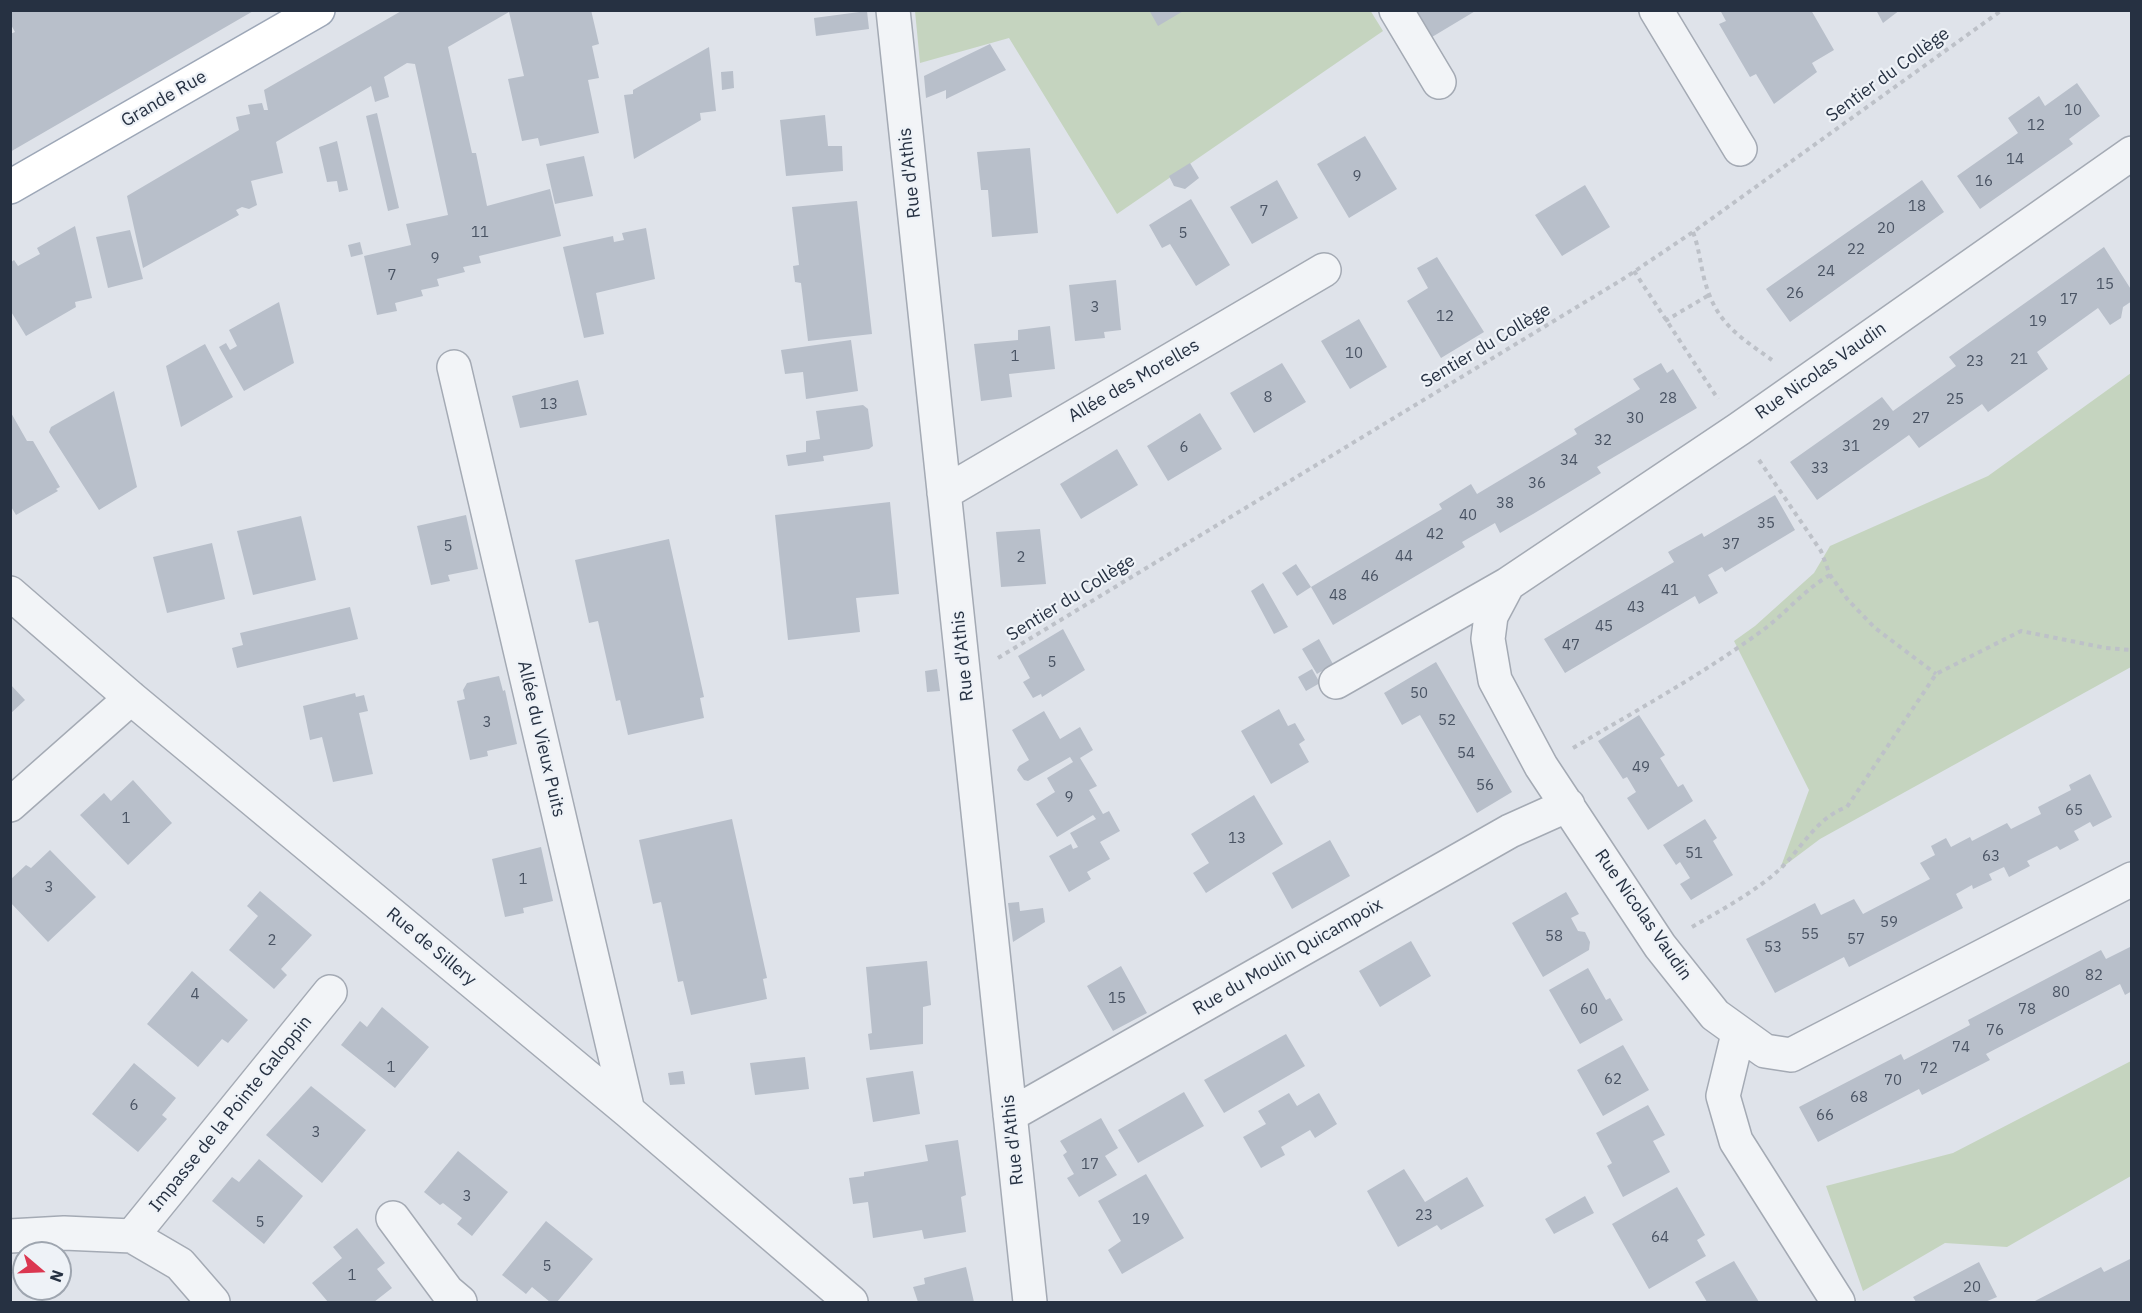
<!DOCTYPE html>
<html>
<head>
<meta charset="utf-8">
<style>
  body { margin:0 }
  #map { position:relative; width:2142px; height:1313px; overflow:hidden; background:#dfe3ea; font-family:"IBM Plex Sans",sans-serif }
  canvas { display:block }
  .frame { position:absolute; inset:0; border:12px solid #263142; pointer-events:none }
  .north { position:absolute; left:12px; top:1241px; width:60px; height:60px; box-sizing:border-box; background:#eef2f7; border:2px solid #9ea5af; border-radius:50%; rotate:109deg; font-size:16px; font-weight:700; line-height:24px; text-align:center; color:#263142 }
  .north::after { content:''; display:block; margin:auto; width:21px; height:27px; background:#db3751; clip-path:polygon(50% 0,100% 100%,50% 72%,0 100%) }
</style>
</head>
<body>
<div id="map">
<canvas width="2142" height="1313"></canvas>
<div class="frame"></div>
<div class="north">N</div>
</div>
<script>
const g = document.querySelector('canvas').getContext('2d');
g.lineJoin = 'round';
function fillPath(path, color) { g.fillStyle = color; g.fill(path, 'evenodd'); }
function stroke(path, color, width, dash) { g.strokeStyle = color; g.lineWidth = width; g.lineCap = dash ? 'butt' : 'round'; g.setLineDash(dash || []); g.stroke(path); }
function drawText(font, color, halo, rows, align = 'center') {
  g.font = font + ' "IBM Plex Sans",sans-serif'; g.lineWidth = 4.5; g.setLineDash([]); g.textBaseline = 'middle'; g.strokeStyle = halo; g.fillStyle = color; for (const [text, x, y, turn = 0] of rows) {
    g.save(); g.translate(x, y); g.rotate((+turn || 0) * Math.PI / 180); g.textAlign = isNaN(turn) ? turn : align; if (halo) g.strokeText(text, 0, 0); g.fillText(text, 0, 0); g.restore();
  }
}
fillPath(new Path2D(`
  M 1370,10 L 1383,31 L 1117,214 L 1009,38 L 920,63 L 915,11 Z
  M 2131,373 L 2131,667 L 1820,839 L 1780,869 L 1809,790 L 1734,641 L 1755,626 L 1814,573 L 1830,546 L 1988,476 Z
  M 2131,1061 L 2131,1176 L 2007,1247 L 1945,1243 L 1863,1291 L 1826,1186 L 1953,1153 Z`), '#c5d4bf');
fillPath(new Path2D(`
  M 10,10 L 255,10 L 10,152 L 10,34 L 15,32 L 10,23 Z
  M 403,10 L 591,10 L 599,44 L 592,46 L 599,78 L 588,80 L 599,133 L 540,146 L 538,138 L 522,141 L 508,79 L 524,76 L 509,12 L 448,47 L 472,153 L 476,153 L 487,206 L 550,189 L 561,236 L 479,256 L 481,263 L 463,267 L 465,272 L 437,279 L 439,286 L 421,290 L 423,296 L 395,303 L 397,311 L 377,315 L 364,256 L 411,245 L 406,224 L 448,215 L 415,64 L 407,63 L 384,77 L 389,97 L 375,102 L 371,86 L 276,142 L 283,173 L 251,181 L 257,205 L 249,209 L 242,207 L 236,210 L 239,215 L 143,268 L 127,196 L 239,130 L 236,117 L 250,114 L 248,105 L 262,103 L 264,110 L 268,110 L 264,90 Z
  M 1149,10 L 1185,10 L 1158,26 Z
  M 1409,10 L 1477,10 L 1427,40 Z
  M 1720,10 L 1811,10 L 1834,50 L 1812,63 L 1817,72 L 1774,104 L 1756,74 L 1750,77 L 1719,24 L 1726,21 Z
  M 1876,10 L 1900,10 L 1883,23 Z
  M 867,11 L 869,29 L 816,36 L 814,18 Z
  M 990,44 L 1006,70 L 946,99 L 946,90 L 926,98 L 924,76 Z
  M 709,47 L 716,111 L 700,113 L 701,120 L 634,159 L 624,95 L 633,94 L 633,90 Z
  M 733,71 L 734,88 L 722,90 L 721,72 Z
  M 2077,83 L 2100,116 L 2069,139 L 2073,144 L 1980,209 L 1957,176 L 2018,133 L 2008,118 L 2039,96 L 2045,106 Z
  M 377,113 L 399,208 L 388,211 L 366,116 Z
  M 825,115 L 828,146 L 842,146 L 843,171 L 786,176 L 780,120 Z
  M 1365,136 L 1397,189 L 1349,218 L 1317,164 Z
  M 337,141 L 348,190 L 339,192 L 337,181 L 327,182 L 319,147 Z
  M 1030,148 L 1038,233 L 992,237 L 988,190 L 981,190 L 977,152 Z
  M 584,156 L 593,196 L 555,204 L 546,164 Z
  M 1190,163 L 1199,178 L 1185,189 L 1174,186 L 1169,176 Z
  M 1277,180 L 1298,218 L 1252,244 L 1230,207 Z
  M 1922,180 L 1944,212 L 1790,322 L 1766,289 Z
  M 1585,185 L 1610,227 L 1562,256 L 1535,215 Z
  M 1191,199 L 1230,265 L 1196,286 L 1170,244 L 1162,248 L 1149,225 Z
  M 857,201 L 872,334 L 808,341 L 801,283 L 795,282 L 793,266 L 799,265 L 792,207 Z
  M 75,226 L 92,298 L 75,302 L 76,307 L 26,336 L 10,310 L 10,263 L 14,260 L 18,266 L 40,254 L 37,248 Z
  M 646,228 L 655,279 L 596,293 L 604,334 L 584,338 L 563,247 L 613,236 L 614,242 L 624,240 L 622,233 Z
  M 130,230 L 143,279 L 108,288 L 96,237 Z
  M 360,242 L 363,254 L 351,257 L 348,245 Z
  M 2104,247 L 2132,291 L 2132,301 L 2123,307 L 2121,318 L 2110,325 L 2098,308 L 2037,352 L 2048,369 L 1988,412 L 1982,404 L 1919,448 L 1909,435 L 1817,500 L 1790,462 L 1882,397 L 1893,411 L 1956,366 L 1949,357 Z
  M 1437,257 L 1484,332 L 1441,358 L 1407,301 L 1428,288 L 1417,268 Z
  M 1116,280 L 1121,330 L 1104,332 L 1105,338 L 1075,341 L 1069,285 Z
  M 279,302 L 294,363 L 244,391 L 219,347 L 226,343 L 230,350 L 237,346 L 229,330 Z
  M 1359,319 L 1387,367 L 1350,389 L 1321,341 Z
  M 1050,326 L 1055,369 L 1009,374 L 1012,397 L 981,401 L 974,344 L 1018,340 L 1018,330 Z
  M 851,340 L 858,391 L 806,399 L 803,372 L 785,374 L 781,350 Z
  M 205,344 L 233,397 L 181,427 L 166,366 Z
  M 1282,363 L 1306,402 L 1254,433 L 1230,393 Z
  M 1661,363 L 1667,373 L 1673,369 L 1697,408 L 1597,467 L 1601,473 L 1533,514 L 1500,533 L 1495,523 L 1462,542 L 1465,547 L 1333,625 L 1311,587 L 1442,509 L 1439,504 L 1471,484 L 1477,494 L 1577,434 L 1574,429 L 1640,389 L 1633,379 Z
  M 578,380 L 587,415 L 520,428 L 512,396 Z
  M 114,391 L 137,487 L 99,510 L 49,432 L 51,427 Z
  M 863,405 L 868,409 L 873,446 L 869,449 L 823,456 L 824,461 L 788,466 L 786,455 L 806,452 L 806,441 L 820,439 L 816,411 Z
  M 10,411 L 27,441 L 33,441 L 60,487 L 56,489 L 58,491 L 16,515 L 10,505 Z
  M 1200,413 L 1222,449 L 1168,481 L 1147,446 Z
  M 1117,449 L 1138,485 L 1081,519 L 1060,484 Z
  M 1775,495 L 1795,530 L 1725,572 L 1722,567 L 1708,575 L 1718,593 L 1699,604 L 1695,596 L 1565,673 L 1544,639 L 1674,562 L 1668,552 L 1702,533 L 1704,537 Z
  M 890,502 L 899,594 L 856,598 L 860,632 L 788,640 L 775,515 Z
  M 466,515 L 478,569 L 448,575 L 450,581 L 431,585 L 417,526 Z
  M 301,516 L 316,580 L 253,595 L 237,531 Z
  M 1040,529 L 1046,584 L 1001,587 L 996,532 Z
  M 669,539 L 704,697 L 700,698 L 704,718 L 628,735 L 620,700 L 616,701 L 598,621 L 589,623 L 575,560 Z
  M 212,543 L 225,599 L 167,613 L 153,557 Z
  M 1296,564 L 1311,587 L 1297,596 L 1282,573 Z
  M 1263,583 L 1288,627 L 1274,634 L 1251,591 Z
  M 350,607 L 358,639 L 237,668 L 232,648 L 243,645 L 240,633 Z
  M 1063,629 L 1085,670 L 1042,697 L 1041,694 L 1033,698 L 1023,682 L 1030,678 L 1018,656 Z
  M 1319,639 L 1333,664 L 1317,674 L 1302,649 Z
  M 1436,662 L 1512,792 L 1477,813 L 1420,715 L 1402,725 L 1384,693 Z
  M 937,669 L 940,691 L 927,692 L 925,671 Z
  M 1312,669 L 1320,683 L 1306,691 L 1298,677 Z
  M 499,676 L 503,691 L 505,690 L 517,744 L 487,751 L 488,756 L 470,760 L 457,701 L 465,699 L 463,690 L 467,683 Z
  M 10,684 L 25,700 L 10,714 Z
  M 355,693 L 356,697 L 364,695 L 368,711 L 359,713 L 373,774 L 333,782 L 322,737 L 310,740 L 303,706 Z
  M 1279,709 L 1288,726 L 1295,723 L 1305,740 L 1299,744 L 1309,762 L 1271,784 L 1241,731 Z
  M 1044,711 L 1060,739 L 1080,727 L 1093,750 L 1080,758 L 1097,786 L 1089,790 L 1103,814 L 1109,811 L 1120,831 L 1100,842 L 1110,859 L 1087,872 L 1091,879 L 1069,892 L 1049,856 L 1071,844 L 1073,849 L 1078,847 L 1070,833 L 1096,819 L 1093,815 L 1057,837 L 1036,804 L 1055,792 L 1047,778 L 1073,762 L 1070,757 L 1028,781 L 1024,780 L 1017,770 L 1019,766 L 1029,760 L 1012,730 Z
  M 1639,715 L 1665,755 L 1660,758 L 1678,787 L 1683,784 L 1693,801 L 1648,830 L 1627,798 L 1636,792 L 1627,777 L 1623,779 L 1598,741 Z
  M 2090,774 L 2112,817 L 2093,827 L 2090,822 L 2074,831 L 2079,840 L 2060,850 L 2057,846 L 2027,861 L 2030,866 L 2009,877 L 2004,867 L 1989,874 L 1992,880 L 1973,889 L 1972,885 L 1956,894 L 1963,908 L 1849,967 L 1844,957 L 1775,993 L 1746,939 L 1815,903 L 1821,915 L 1854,899 L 1863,914 L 1930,879 L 1920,863 L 1935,855 L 1931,846 L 1946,838 L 1951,847 L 1970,837 L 1972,841 L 2007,823 L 2011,829 L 2041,814 L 2038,807 L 2071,790 L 2069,785 Z
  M 133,780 L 172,823 L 128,865 L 80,815 L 104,793 L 111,801 Z
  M 1254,795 L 1283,844 L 1206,893 L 1193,873 L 1209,863 L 1191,834 Z
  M 732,819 L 767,978 L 763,979 L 767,999 L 691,1015 L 683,981 L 678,982 L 661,902 L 653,904 L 639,840 Z
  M 1705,819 L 1717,838 L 1713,841 L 1733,875 L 1691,900 L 1680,884 L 1690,878 L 1680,862 L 1676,865 L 1663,845 Z
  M 1330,840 L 1350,876 L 1292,909 L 1272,873 Z
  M 541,847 L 553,901 L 523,908 L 524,913 L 505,917 L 492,859 Z
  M 50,850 L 96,897 L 48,942 L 10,902 L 10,880 L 26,865 L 31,868 Z
  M 260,891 L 312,935 L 281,969 L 287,975 L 274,989 L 229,950 L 258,916 L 247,906 Z
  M 1566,892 L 1579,914 L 1571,918 L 1578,931 L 1585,932 L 1590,942 L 1589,950 L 1543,977 L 1512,923 Z
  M 1019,902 L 1020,911 L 1043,908 L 1045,922 L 1013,942 L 1008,903 Z
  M 1411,941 L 1431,976 L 1380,1007 L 1359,971 Z
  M 2132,946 L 2132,991 L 2125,995 L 2120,984 L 1986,1054 L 1990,1060 L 1922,1095 L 1919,1089 L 1818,1142 L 1799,1107 L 1901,1054 L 1904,1060 L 1970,1025 L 1968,1020 L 2101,950 L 2106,959 Z
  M 927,961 L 931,1005 L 923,1007 L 923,1044 L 870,1050 L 868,1034 L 872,1033 L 866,967 Z
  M 1121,966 L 1147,1013 L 1113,1031 L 1087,986 Z
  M 1588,968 L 1606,1000 L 1610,998 L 1623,1020 L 1580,1044 L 1549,990 Z
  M 192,971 L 248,1020 L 228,1043 L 222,1039 L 198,1067 L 147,1024 Z
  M 382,1007 L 429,1047 L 395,1088 L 341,1045 L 360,1021 L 367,1027 Z
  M 1286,1034 L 1305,1066 L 1224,1113 L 1204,1080 Z
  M 1623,1045 L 1649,1090 L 1603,1116 L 1577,1070 Z
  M 805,1057 L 809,1089 L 755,1095 L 750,1063 Z
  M 134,1063 L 176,1098 L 162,1115 L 167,1119 L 138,1152 L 92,1114 Z
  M 683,1071 L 685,1084 L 670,1085 L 668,1073 Z
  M 913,1071 L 920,1114 L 873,1122 L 866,1078 Z
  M 311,1086 L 366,1130 L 322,1183 L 266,1135 Z
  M 1184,1092 L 1204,1126 L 1138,1163 L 1118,1130 Z
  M 1289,1093 L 1297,1106 L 1319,1093 L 1337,1124 L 1315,1138 L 1310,1130 L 1281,1147 L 1285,1155 L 1261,1168 L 1243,1137 L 1266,1124 L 1258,1111 Z
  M 1648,1105 L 1665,1135 L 1653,1141 L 1670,1172 L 1623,1197 L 1607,1166 L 1612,1163 L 1596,1133 Z
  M 1101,1118 L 1118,1148 L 1105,1156 L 1117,1175 L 1079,1197 L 1067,1178 L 1074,1174 L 1063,1155 L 1067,1152 L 1060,1141 Z
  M 958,1140 L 966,1195 L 961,1197 L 966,1232 L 924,1239 L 922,1230 L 873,1238 L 868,1202 L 853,1204 L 849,1178 L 864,1176 L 864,1172 L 928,1161 L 925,1145 Z
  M 458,1151 L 508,1192 L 472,1236 L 457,1224 L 462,1218 L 443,1203 L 440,1205 L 424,1192 Z
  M 259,1159 L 303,1196 L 264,1244 L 212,1201 L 232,1177 L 239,1182 Z
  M 1404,1169 L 1425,1202 L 1467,1177 L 1484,1206 L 1441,1230 L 1437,1225 L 1398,1247 L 1367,1191 Z
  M 1146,1174 L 1184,1238 L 1122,1274 L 1108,1250 L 1121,1241 L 1098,1201 Z
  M 1677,1187 L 1705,1235 L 1697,1240 L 1706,1256 L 1649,1289 L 1612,1224 Z
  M 1585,1196 L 1594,1213 L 1554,1234 L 1545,1219 Z
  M 546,1221 L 593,1259 L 557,1302 L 550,1302 L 532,1287 L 526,1294 L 502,1275 Z
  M 357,1228 L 385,1263 L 377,1269 L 392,1288 L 374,1302 L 328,1302 L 312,1283 L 342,1258 L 333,1247 Z
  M 2132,1258 L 2132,1301 L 2129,1302 L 2033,1302 L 2101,1267 L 2104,1272 Z
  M 1734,1261 L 1759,1302 L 1707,1302 L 1695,1282 Z
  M 1979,1262 L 1997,1297 L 1985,1302 L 1916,1302 L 1913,1297 Z
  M 966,1267 L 974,1302 L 918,1302 L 913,1287 L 925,1284 L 924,1278 Z`), '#b8bfca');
const minor = new Path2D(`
  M 893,10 L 1030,1302
  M 1396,10 L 1439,82
  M 1656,10 L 1740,149
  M 2132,153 L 1739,429 L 1508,584 L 1491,616 L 1488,639 L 1495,680 L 1541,766 L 1660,946 L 1715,1015 L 1765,1051 L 1791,1055 L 2132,879
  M 454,367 L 628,1111
  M 944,493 L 1324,270
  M 10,593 L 131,698 L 628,1111 L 851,1302
  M 1336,682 L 1508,584
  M 10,805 L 131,698
  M 1738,1034 L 1723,1096 L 1736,1141 L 1838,1302
  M 1010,1115 L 1510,831 L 1568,805
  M 393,1218 L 447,1291 L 460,1302
  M 10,1236 L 64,1233 L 132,1236 L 180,1264 L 213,1302
  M 132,1236 L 330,992`);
const major = new Path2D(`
  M 10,187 L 318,10`);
stroke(minor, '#a4aab4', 36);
stroke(major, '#9da7b7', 36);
stroke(new Path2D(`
  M 1693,232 C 1699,248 1700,262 1704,278 C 1715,322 1737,335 1772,360
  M 1634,271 L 1718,399
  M 1665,321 L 1709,295
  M 1759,460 L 1821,551 L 1830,575 L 1848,600 L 1875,628 L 1936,674
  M 998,658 L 1623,279 L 1693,232 L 2002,10
  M 1573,748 C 1637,710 1703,674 1763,630 C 1787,612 1805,589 1830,575
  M 1692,927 C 1721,910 1755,892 1780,869 C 1802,848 1817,817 1847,807 L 1936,674 L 2021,631 L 2106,648 L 2132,650`), '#bdc1c8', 4, [4.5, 4.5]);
stroke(minor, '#f2f4f7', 33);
stroke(major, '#fff', 33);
drawText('15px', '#4a5464', null, [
  ["10",2073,111],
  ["12",2036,126],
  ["14",2015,160],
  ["9",1357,177],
  ["16",1984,182],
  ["18",1917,207],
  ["7",1264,212],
  ["20",1886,229],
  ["11",480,233],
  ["5",1183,234],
  ["22",1856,250],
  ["9",435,259],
  ["24",1826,272],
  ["7",392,276],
  ["15",2105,285],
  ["26",1795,294],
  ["17",2069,300],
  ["3",1095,308],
  ["12",1445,317],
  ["19",2038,322],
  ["10",1354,354],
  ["1",1015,357],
  ["21",2019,360],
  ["23",1975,362],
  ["8",1268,398],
  ["28",1668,399],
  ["25",1955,400],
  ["13",549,405],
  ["30",1635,419],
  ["27",1921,419],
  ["29",1881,426],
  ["32",1603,441],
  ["31",1851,447],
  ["6",1184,448],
  ["34",1569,461],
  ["33",1820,469],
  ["36",1537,484],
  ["38",1505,504],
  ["40",1468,516],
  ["35",1766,524],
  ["42",1435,535],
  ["37",1731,545],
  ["5",448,547],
  ["44",1404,557],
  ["2",1021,558],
  ["46",1370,577],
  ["41",1670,591],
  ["48",1338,596],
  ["43",1636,608],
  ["45",1604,627],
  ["47",1571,646],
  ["5",1052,663],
  ["50",1419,694],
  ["52",1447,721],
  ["3",487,723],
  ["54",1466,754],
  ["49",1641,768],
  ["56",1485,786],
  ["9",1069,798],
  ["65",2074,811],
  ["1",126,819],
  ["13",1237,839],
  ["51",1694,854],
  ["63",1991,857],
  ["1",523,880],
  ["3",49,888],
  ["59",1889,923],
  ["55",1810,935],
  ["58",1554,937],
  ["57",1856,940],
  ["2",272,941],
  ["53",1773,948],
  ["82",2094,976],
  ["80",2061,993],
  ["4",195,995],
  ["15",1117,999],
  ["60",1589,1010],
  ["78",2027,1010],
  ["76",1995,1031],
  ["74",1961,1048],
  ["1",391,1068],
  ["72",1929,1069],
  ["62",1613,1080],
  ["70",1893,1081],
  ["68",1859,1098],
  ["6",134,1106],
  ["66",1825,1116],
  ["3",316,1133],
  ["17",1090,1165],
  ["3",467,1197],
  ["23",1424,1216],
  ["19",1141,1220],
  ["5",260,1223],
  ["64",1660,1238],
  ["5",547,1267],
  ["1",352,1276],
  ["20",1972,1288]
]);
drawText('18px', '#263142', '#eef2f7', [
  ["Sentier du Collège",1888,75,-36],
  ["Grande Rue",164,99,-30],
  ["Rue d'Athis",910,173,-96],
  ["Sentier du Collège",1486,346,-31],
  ["Rue Nicolas Vaudin",1821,371,-35],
  ["Allée des Morelles",1134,381,-30],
  ["Sentier du Collège",1071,598,-32],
  ["Rue d'Athis",963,656,-96],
  ["Allée du Vieux Puits",541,739,77],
  ["Rue Nicolas Vaudin",1643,915,55],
  ["Rue de Sillery",431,947,40],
  ["Rue du Moulin Quicampoix",1288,957,-30],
  ["Impasse de la Pointe Galoppin",231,1114,-51],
  ["Rue d'Athis",1013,1140,-96]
]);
</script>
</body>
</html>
